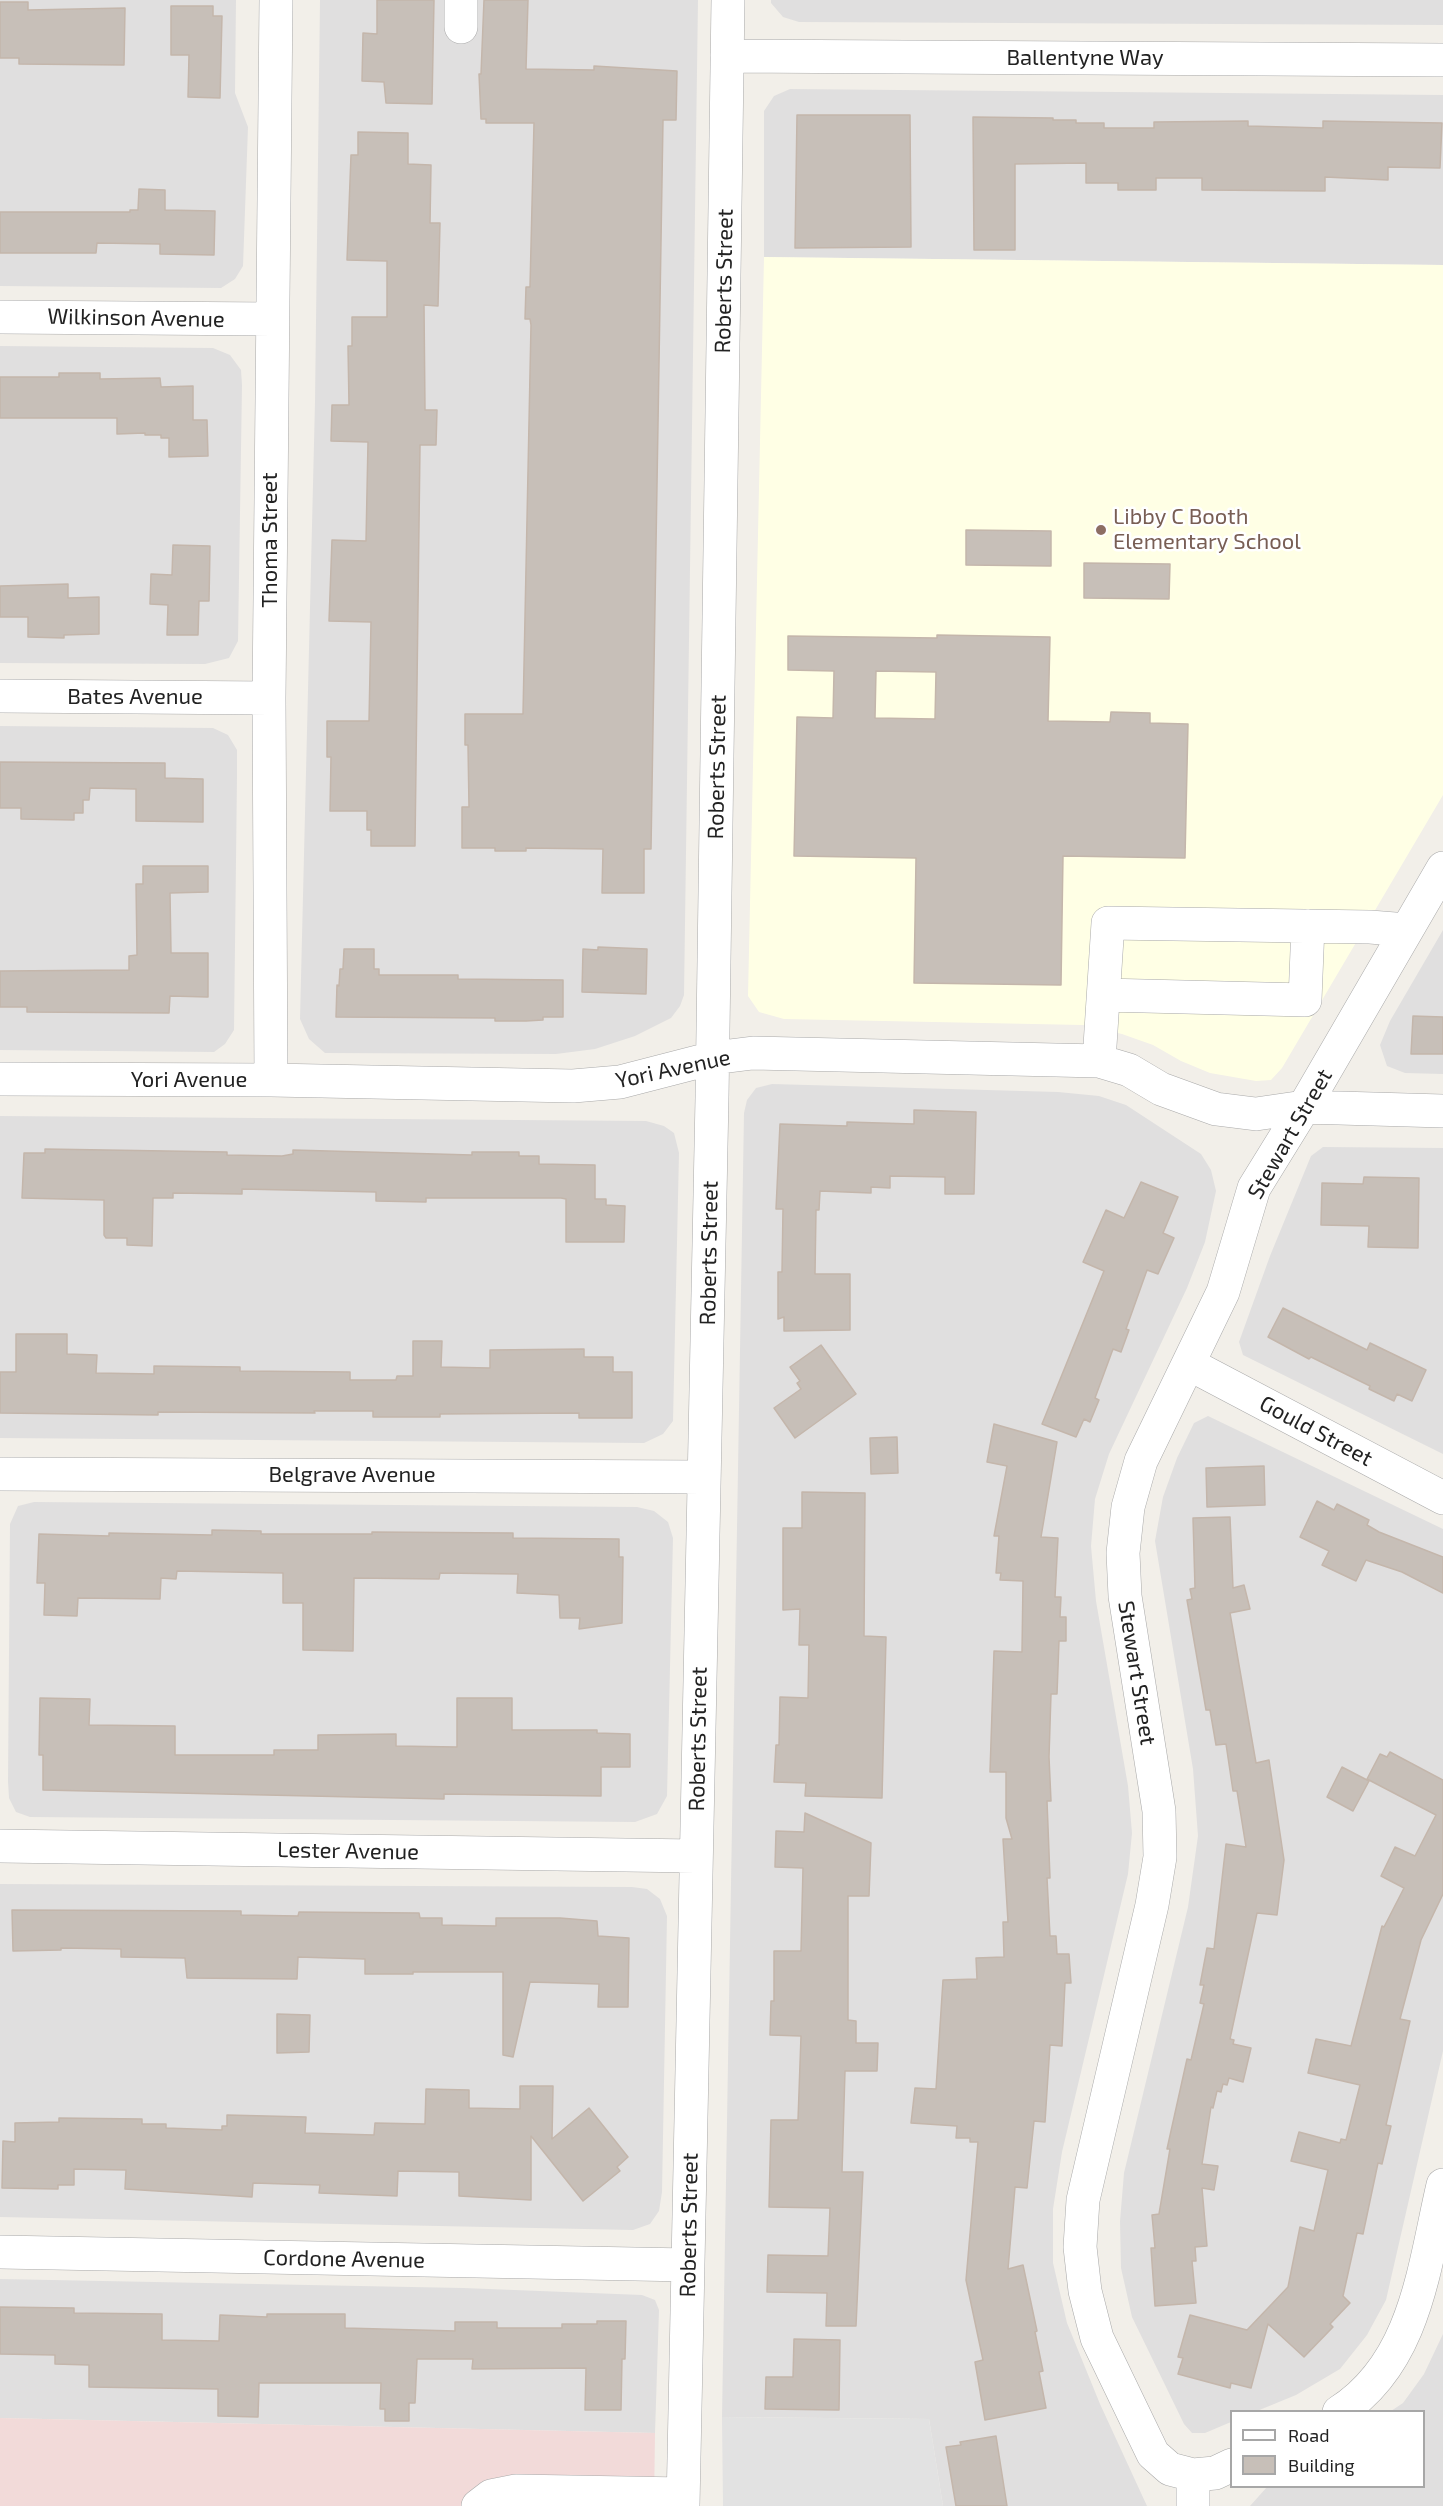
<!DOCTYPE html>
<html>
<head>
<meta charset="utf-8">
<style>
  body { margin:0 }
  #map { position:relative; width:1443px; height:2506px; overflow:hidden; background:#f2efe9; font-family:"Exo 2",sans-serif }
  canvas { display:block }
  .legend { position:absolute; left:1230px; top:2410px; width:195px; height:78px; box-sizing:border-box; background:#fff; border:2px solid #a7a7a7; margin:0; padding:8px 10px; list-style:none; font-size:18px; color:#222 }
  .legend li { display:flex; align-items:center; gap:12px; height:30px }
  .legend b { width:30px; border:2px solid #a7a7a7 }
</style>
</head>
<body>
<div id="map">
<canvas width="1443" height="2506"></canvas>
<ul class="legend">
<li><b style="height:8px;background:#fff"></b>Road</li>
<li><b style="height:16px;background:#c7bfb8"></b>Building</li>
</ul>
</div>
<script>
const g = document.querySelector('canvas').getContext('2d');
g.lineJoin = 'round';
function fillPath(path, color) { g.fillStyle = color; g.fill(path, 'evenodd'); }
function stroke(path, color, width, dash) { g.strokeStyle = color; g.lineWidth = width; g.lineCap = dash ? 'butt' : 'round'; g.setLineDash(dash || []); g.stroke(path); }
function drawText(font, color, halo, rows, align = 'center') {
  g.font = font + ' "Exo 2",sans-serif'; g.lineWidth = 5; g.setLineDash([]); g.textBaseline = 'middle'; g.strokeStyle = halo; g.fillStyle = color; for (const [text, x, y, turn = 0] of rows) {
    g.save(); g.translate(x, y); g.rotate((+turn || 0) * Math.PI / 180); g.textAlign = isNaN(turn) ? turn : align; if (halo) g.strokeText(text, 0, 0); g.fillText(text, 0, 0); g.restore();
  }
}
fillPath(new Path2D(`
  M 0,0 L 236,0 L 235,93 L 248,127 L 243,266 L 235,279 L 221,288 L 0,286 Z
  M 320,0 L 698,0 L 684,995 L 680,1006 L 671,1018 L 635,1036 L 595,1049 L 556,1054 L 325,1053 L 309,1039 L 300,1019 L 315,402 Z
  M 771,0 L 1443,0 L 1443,25 L 799,22 L 783,17 L 771,3 Z
  M 790,89 L 1443,95 L 1443,265 L 764,257 L 764,111 L 774,96 Z
  M 0,346 L 213,348 L 230,355 L 241,370 L 242,385 L 238,641 L 229,658 L 205,664 L 0,663 Z
  M 0,726 L 213,728 L 228,735 L 237,750 L 237,776 L 234,1030 L 225,1044 L 214,1052 L 0,1050 Z
  M 1443,930 L 1443,1074 L 1405,1073 L 1387,1066 L 1380,1045 L 1390,1021 Z
  M 772,1084 L 1058,1092 L 1099,1096 L 1126,1105 L 1201,1154 L 1211,1170 L 1216,1191 L 1205,1242 L 1187,1288 L 1109,1454 L 1095,1499 L 1091,1546 L 1096,1601 L 1128,1786 L 1132,1833 L 1128,1874 L 1062,2152 L 1053,2209 L 1053,2263 L 1067,2323 L 1100,2404 L 1147,2506 L 943,2506 L 929,2419 L 722,2417 L 744,1113 L 747,1100 L 756,1088 Z
  M 0,1116 L 646,1121 L 664,1126 L 674,1133 L 679,1153 L 673,1421 L 663,1434 L 644,1443 L 0,1438 Z
  M 1323,1147 L 1443,1148 L 1443,1454 L 1243,1355 L 1239,1342 L 1270,1256 L 1311,1156 Z
  M 1208,1416 L 1443,1529 L 1443,2051 L 1386,2300 L 1367,2335 L 1340,2369 L 1296,2395 L 1257,2411 L 1232,2412 L 1231,2422 L 1205,2433 L 1192,2433 L 1184,2424 L 1132,2317 L 1121,2268 L 1120,2221 L 1124,2173 L 1188,1907 L 1198,1836 L 1193,1769 L 1155,1541 L 1163,1497 L 1177,1458 L 1194,1423 Z
  M 34,1502 L 637,1507 L 654,1511 L 668,1522 L 673,1538 L 667,1796 L 657,1814 L 635,1822 L 30,1817 L 16,1812 L 9,1798 L 8,1781 L 10,1524 L 18,1506 Z
  M 0,1884 L 632,1887 L 647,1889 L 660,1899 L 667,1916 L 662,2192 L 659,2211 L 650,2224 L 633,2230 L 0,2217 Z
  M 0,2279 L 463,2288 L 642,2295 L 655,2300 L 659,2310 L 655,2433 L 0,2418 Z
  M 1443,2334 L 1443,2506 L 1250,2506 L 1267,2487 L 1424,2486 L 1424,2412 L 1391,2411 L 1403,2403 L 1424,2374 Z`), '#e0dfdf');
fillPath(new Path2D(`
  M 0,2418 L 655,2433 L 654,2506 L 0,2506 Z`), '#f2dad9');
fillPath(new Path2D(`
  M 764,257 L 1443,265 L 1443,795 L 1282,1068 L 1271,1080 L 1256,1081 L 1210,1073 L 1181,1061 L 1153,1045 L 1122,1034 L 1083,1025 L 784,1019 L 759,1012 L 748,996 Z`), '#ffffe5');
fillPath(new Path2D(`
  M 722,2417 L 929,2419 L 943,2506 L 723,2506 Z`), '#e2e2e2');
const building = new Path2D(`
  M 377,0 L 434,0 L 432,104 L 386,103 L 384,82 L 362,81 L 363,33 L 377,34 Z
  M 484,0 L 528,0 L 526,69 L 594,70 L 594,66 L 677,71 L 676,120 L 663,120 L 651,849 L 644,849 L 644,893 L 602,893 L 603,849 L 526,848 L 526,851 L 495,851 L 495,848 L 462,848 L 462,807 L 469,807 L 468,745 L 465,745 L 465,714 L 523,714 L 531,325 L 530,319 L 525,319 L 526,287 L 530,287 L 534,123 L 486,123 L 486,119 L 481,119 L 479,74 L 481,74 Z
  M 0,2 L 28,2 L 28,10 L 125,8 L 124,65 L 19,64 L 19,58 L 0,58 Z
  M 171,6 L 213,6 L 213,16 L 222,16 L 220,98 L 188,97 L 189,55 L 171,55 Z
  M 797,115 L 910,115 L 911,247 L 795,248 Z
  M 973,117 L 1053,118 L 1053,120 L 1076,120 L 1076,123 L 1104,123 L 1104,128 L 1154,128 L 1154,122 L 1248,121 L 1248,126 L 1323,128 L 1323,121 L 1442,123 L 1440,168 L 1388,167 L 1388,180 L 1325,177 L 1325,191 L 1202,190 L 1202,178 L 1156,178 L 1156,190 L 1118,190 L 1118,183 L 1086,183 L 1086,163 L 1015,164 L 1015,250 L 974,250 Z
  M 358,132 L 408,133 L 408,164 L 431,165 L 430,223 L 440,223 L 438,306 L 424,305 L 425,410 L 437,410 L 436,445 L 420,445 L 415,846 L 371,846 L 371,830 L 367,830 L 367,811 L 330,811 L 331,757 L 327,757 L 327,721 L 369,721 L 371,622 L 329,621 L 332,540 L 366,541 L 368,442 L 331,441 L 332,405 L 349,405 L 348,346 L 352,346 L 352,317 L 387,317 L 387,261 L 347,260 L 351,155 L 358,155 Z
  M 139,189 L 165,190 L 165,210 L 215,211 L 214,255 L 160,254 L 160,244 L 97,243 L 96,253 L 0,253 L 0,212 L 130,212 L 130,210 L 138,210 Z
  M 59,373 L 100,373 L 100,379 L 160,378 L 161,387 L 193,386 L 193,420 L 207,420 L 208,456 L 169,457 L 169,438 L 161,438 L 161,435 L 145,435 L 145,433 L 117,434 L 117,418 L 0,418 L 0,377 L 59,377 Z
  M 966,530 L 1051,531 L 1051,566 L 966,565 Z
  M 173,545 L 210,546 L 209,601 L 199,601 L 198,635 L 167,635 L 168,605 L 150,604 L 151,574 L 172,575 Z
  M 1084,563 L 1170,564 L 1169,599 L 1084,598 Z
  M 68,584 L 68,598 L 99,597 L 99,634 L 64,635 L 64,638 L 28,637 L 28,617 L 0,617 L 0,586 Z
  M 937,635 L 1050,637 L 1048,721 L 1110,722 L 1111,712 L 1150,713 L 1150,723 L 1188,724 L 1185,858 L 1063,856 L 1061,985 L 914,983 L 916,858 L 794,856 L 797,717 L 833,718 L 834,671 L 788,670 L 788,636 L 937,638 ZM 876,671 L 936,672 L 935,719 L 875,718 Z
  M 0,762 L 165,763 L 165,778 L 203,779 L 203,822 L 136,821 L 136,789 L 90,788 L 89,800 L 83,800 L 83,813 L 74,813 L 74,820 L 21,819 L 21,808 L 0,808 Z
  M 143,866 L 208,866 L 208,892 L 170,893 L 171,953 L 208,953 L 208,997 L 170,996 L 169,1013 L 27,1012 L 27,1007 L 0,1007 L 0,971 L 129,970 L 129,956 L 137,955 L 136,884 L 143,884 Z
  M 598,947 L 647,949 L 646,994 L 582,992 L 583,949 L 598,950 Z
  M 344,949 L 374,949 L 374,969 L 379,969 L 379,975 L 458,975 L 458,979 L 563,980 L 563,1017 L 543,1017 L 543,1020 L 526,1021 L 495,1021 L 495,1018 L 336,1017 L 337,985 L 339,986 L 340,969 L 343,969 Z
  M 1413,1016 L 1443,1017 L 1443,1054 L 1411,1054 Z
  M 914,1110 L 976,1112 L 974,1194 L 945,1194 L 945,1177 L 890,1176 L 890,1188 L 871,1187 L 871,1193 L 820,1191 L 819,1210 L 816,1210 L 815,1274 L 850,1274 L 850,1330 L 784,1331 L 784,1317 L 778,1319 L 778,1272 L 782,1272 L 783,1209 L 776,1209 L 780,1124 L 847,1126 L 847,1122 L 914,1124 Z
  M 45,1149 L 227,1152 L 227,1155 L 282,1156 L 293,1154 L 293,1150 L 472,1155 L 472,1152 L 519,1152 L 519,1156 L 539,1156 L 539,1164 L 595,1165 L 595,1199 L 606,1199 L 606,1205 L 625,1206 L 624,1242 L 566,1242 L 566,1199 L 561,1198 L 426,1198 L 426,1202 L 376,1201 L 376,1192 L 242,1189 L 242,1194 L 173,1193 L 173,1198 L 153,1198 L 152,1246 L 127,1245 L 127,1238 L 106,1238 L 104,1235 L 104,1200 L 22,1198 L 24,1153 L 45,1153 Z
  M 1364,1177 L 1419,1178 L 1418,1248 L 1368,1247 L 1369,1226 L 1321,1225 L 1322,1183 L 1363,1184 Z
  M 1141,1182 L 1178,1197 L 1163,1233 L 1174,1238 L 1158,1274 L 1147,1270 L 1126,1329 L 1129,1330 L 1121,1352 L 1113,1349 L 1095,1398 L 1099,1400 L 1090,1422 L 1084,1419 L 1076,1437 L 1042,1424 L 1104,1271 L 1083,1262 L 1106,1210 L 1124,1218 Z
  M 1283,1308 L 1367,1350 L 1370,1343 L 1426,1370 L 1412,1401 L 1397,1394 L 1394,1401 L 1369,1389 L 1370,1386 L 1311,1357 L 1309,1359 L 1268,1337 Z
  M 16,1334 L 67,1334 L 67,1354 L 97,1355 L 96,1373 L 154,1374 L 154,1366 L 240,1367 L 240,1371 L 350,1372 L 350,1380 L 396,1380 L 397,1376 L 413,1376 L 413,1341 L 442,1341 L 441,1367 L 490,1368 L 490,1350 L 584,1349 L 584,1357 L 613,1357 L 613,1372 L 632,1372 L 632,1418 L 579,1418 L 579,1413 L 440,1414 L 440,1417 L 373,1417 L 373,1411 L 314,1411 L 315,1413 L 158,1412 L 158,1415 L 0,1413 L 0,1372 L 16,1372 Z
  M 821,1345 L 856,1394 L 795,1438 L 774,1408 L 801,1389 L 797,1383 L 800,1381 L 790,1367 Z
  M 994,1424 L 1057,1442 L 1041,1537 L 1058,1538 L 1055,1597 L 1061,1597 L 1060,1617 L 1066,1617 L 1066,1641 L 1059,1641 L 1057,1694 L 1051,1694 L 1049,1757 L 1051,1801 L 1047,1801 L 1050,1878 L 1047,1878 L 1050,1936 L 1056,1936 L 1057,1954 L 1069,1954 L 1071,1983 L 1065,1983 L 1062,2046 L 1050,2045 L 1045,2122 L 1034,2121 L 1027,2188 L 1015,2187 L 1008,2269 L 1023,2265 L 1037,2331 L 1035,2332 L 1043,2371 L 1039,2372 L 1046,2408 L 985,2420 L 975,2362 L 983,2360 L 966,2280 L 978,2142 L 970,2142 L 970,2138 L 956,2138 L 957,2126 L 911,2123 L 915,2088 L 936,2089 L 943,1980 L 977,1979 L 976,1958 L 1004,1957 L 1003,1922 L 1008,1922 L 1003,1839 L 1012,1839 L 1006,1818 L 1006,1772 L 990,1772 L 994,1651 L 1022,1652 L 1023,1581 L 1000,1580 L 1001,1573 L 996,1573 L 999,1536 L 994,1536 L 1007,1466 L 987,1462 Z
  M 897,1437 L 898,1473 L 871,1474 L 870,1438 Z
  M 1264,1466 L 1265,1505 L 1207,1507 L 1206,1468 Z
  M 802,1492 L 865,1493 L 864,1636 L 886,1637 L 882,1798 L 805,1796 L 806,1783 L 774,1782 L 776,1745 L 779,1745 L 780,1697 L 808,1698 L 809,1645 L 799,1645 L 800,1609 L 783,1610 L 783,1528 L 802,1528 Z
  M 1317,1501 L 1334,1510 L 1337,1504 L 1369,1520 L 1367,1525 L 1379,1532 L 1443,1557 L 1443,1593 L 1402,1572 L 1366,1560 L 1356,1581 L 1322,1565 L 1329,1551 L 1300,1537 Z
  M 1230,1517 L 1233,1588 L 1244,1585 L 1250,1609 L 1230,1613 L 1256,1763 L 1269,1760 L 1284,1860 L 1277,1915 L 1257,1913 L 1230,2039 L 1234,2040 L 1233,2044 L 1251,2048 L 1243,2082 L 1229,2078 L 1227,2085 L 1223,2084 L 1221,2092 L 1217,2091 L 1213,2108 L 1211,2107 L 1202,2164 L 1218,2166 L 1214,2190 L 1202,2188 L 1207,2246 L 1195,2247 L 1196,2261 L 1192,2261 L 1196,2303 L 1155,2306 L 1151,2248 L 1155,2248 L 1152,2215 L 1159,2214 L 1170,2149 L 1167,2149 L 1187,2059 L 1191,2060 L 1204,2004 L 1200,2003 L 1204,1985 L 1200,1985 L 1207,1948 L 1214,1949 L 1226,1844 L 1246,1847 L 1237,1791 L 1233,1791 L 1226,1744 L 1216,1745 L 1210,1710 L 1206,1710 L 1187,1600 L 1192,1599 L 1190,1589 L 1195,1588 L 1193,1518 Z
  M 212,1530 L 261,1531 L 261,1534 L 372,1534 L 372,1532 L 513,1533 L 513,1538 L 619,1539 L 619,1557 L 623,1557 L 622,1623 L 579,1629 L 580,1618 L 560,1618 L 559,1595 L 517,1593 L 518,1574 L 440,1573 L 439,1579 L 354,1578 L 353,1651 L 303,1650 L 303,1603 L 283,1603 L 283,1573 L 177,1571 L 176,1579 L 161,1578 L 160,1599 L 78,1598 L 77,1616 L 44,1615 L 45,1583 L 37,1583 L 39,1534 L 109,1536 L 109,1533 L 212,1535 Z
  M 40,1698 L 90,1699 L 89,1725 L 175,1726 L 175,1755 L 274,1755 L 274,1750 L 318,1750 L 318,1735 L 396,1734 L 396,1746 L 457,1747 L 457,1698 L 512,1698 L 512,1730 L 597,1730 L 597,1733 L 630,1734 L 630,1767 L 601,1767 L 601,1796 L 444,1794 L 444,1799 L 43,1790 L 43,1755 L 39,1755 Z
  M 1390,1752 L 1443,1780 L 1443,1894 L 1421,1940 L 1400,2019 L 1410,2021 L 1386,2125 L 1391,2126 L 1382,2164 L 1378,2163 L 1363,2234 L 1357,2233 L 1343,2296 L 1350,2303 L 1330,2324 L 1333,2327 L 1304,2357 L 1268,2324 L 1251,2388 L 1231,2383 L 1230,2388 L 1178,2374 L 1183,2358 L 1178,2357 L 1190,2315 L 1247,2330 L 1288,2287 L 1300,2227 L 1314,2231 L 1328,2170 L 1291,2161 L 1299,2132 L 1340,2143 L 1341,2139 L 1346,2140 L 1360,2085 L 1308,2073 L 1316,2039 L 1351,2046 L 1382,1926 L 1384,1927 L 1404,1888 L 1381,1876 L 1395,1847 L 1415,1856 L 1436,1815 L 1367,1779 L 1380,1754 L 1387,1757 Z
  M 1342,1767 L 1369,1781 L 1353,1811 L 1327,1797 Z
  M 805,1813 L 871,1843 L 869,1896 L 848,1896 L 848,2020 L 856,2021 L 856,2043 L 878,2043 L 877,2071 L 845,2071 L 842,2172 L 863,2172 L 856,2326 L 826,2326 L 827,2293 L 767,2292 L 768,2255 L 828,2256 L 830,2208 L 769,2207 L 771,2120 L 798,2120 L 801,2036 L 770,2035 L 771,2001 L 774,2001 L 774,1951 L 801,1951 L 803,1868 L 775,1867 L 776,1831 L 804,1832 Z
  M 12,1910 L 241,1911 L 241,1915 L 298,1916 L 299,1912 L 419,1913 L 420,1918 L 442,1918 L 442,1925 L 496,1926 L 496,1918 L 560,1918 L 597,1921 L 598,1936 L 629,1938 L 628,2007 L 598,2007 L 599,1984 L 530,1982 L 513,2057 L 503,2055 L 503,1972 L 413,1972 L 413,1974 L 365,1974 L 365,1959 L 298,1957 L 297,1979 L 187,1978 L 185,1958 L 121,1957 L 121,1949 L 61,1948 L 61,1950 L 13,1951 Z
  M 277,2014 L 310,2015 L 309,2052 L 277,2053 Z
  M 520,2086 L 553,2086 L 552,2139 L 589,2108 L 628,2157 L 617,2167 L 620,2171 L 583,2201 L 531,2136 L 531,2200 L 459,2196 L 459,2172 L 398,2171 L 397,2196 L 319,2193 L 320,2185 L 253,2183 L 252,2197 L 125,2189 L 126,2170 L 74,2169 L 74,2185 L 58,2185 L 58,2189 L 2,2188 L 3,2141 L 15,2142 L 15,2123 L 59,2122 L 59,2118 L 142,2119 L 142,2124 L 166,2124 L 166,2128 L 222,2130 L 222,2126 L 227,2126 L 227,2115 L 306,2117 L 305,2133 L 374,2135 L 375,2123 L 425,2124 L 426,2089 L 469,2090 L 469,2108 L 520,2109 Z
  M 0,2307 L 74,2308 L 74,2313 L 162,2314 L 162,2340 L 219,2341 L 220,2315 L 267,2317 L 267,2314 L 345,2314 L 345,2328 L 455,2331 L 455,2322 L 497,2322 L 497,2328 L 562,2328 L 562,2324 L 597,2324 L 597,2321 L 626,2321 L 625,2359 L 622,2359 L 621,2410 L 585,2410 L 586,2368 L 472,2369 L 473,2359 L 417,2359 L 415,2403 L 409,2403 L 409,2421 L 385,2421 L 385,2409 L 380,2409 L 381,2383 L 259,2383 L 258,2417 L 218,2416 L 218,2389 L 89,2387 L 89,2365 L 55,2364 L 55,2355 L 0,2354 Z
  M 794,2339 L 840,2340 L 839,2410 L 765,2409 L 766,2377 L 793,2377 Z
  M 996,2436 L 1007,2506 L 956,2506 L 946,2447 L 961,2445 L 960,2442 Z`);
fillPath(building, '#c7bfb8');
stroke(building, '#c4b6ab', 1.5);
const minor = new Path2D(`
  M 461,27 L 461,0
  M 727,56 L 1443,60
  M 0,317 L 272,319
  M 0,696 L 269,698
  M 1104,995 L 1305,1000 L 1308,926
  M 1099,1061 L 1108,923 L 1370,927 L 1407,930
  M 0,1079 L 271,1080 L 573,1086 L 620,1082 L 713,1058 L 753,1053 L 1099,1061 L 1129,1070 L 1161,1089 L 1216,1109 L 1256,1114 L 1304,1107 L 1443,1111
  M 271,1080 L 269,698 L 276,0
  M 1189,1364 L 1443,1498
  M 0,1474 L 704,1477
  M 0,1846 L 695,1856
  M 0,2252 L 688,2265
  M 1339,2412 C 1416,2363 1424,2266 1443,2185
  M 1232,2465 L 1215,2473 L 1193,2475 L 1170,2469 L 1153,2454 L 1097,2338 L 1085,2291 L 1080,2247 L 1083,2200 L 1152,1905 L 1160,1857 L 1159,1811 L 1125,1596 L 1123,1553 L 1128,1507 L 1141,1461 L 1223,1292 L 1254,1188 L 1304,1107 L 1443,868
  M 478,2506 L 491,2496 L 516,2491 L 683,2494
  M 683,2506 L 712,1098 L 728,0
  M 1193,2506 L 1193,2475`);
stroke(minor, '#a9a9a9', 34);
stroke(minor, '#fff', 33);
for (const [x, y, r, color] of [
  [1101,530,6,"#8d6e63"]
]) { const dot = new Path2D(); dot.arc(x, y, r, 0, 2 * Math.PI); g.fillStyle = color; g.fill(dot); stroke(dot, '#fff', 2); }
drawText('22px', '#222', '#fff', [
  ["Ballentyne Way",1085,58],
  ["Roberts Street",724,281,-89],
  ["Wilkinson Avenue",136,318,1],
  ["Thoma Street",270,540,-90],
  ["Bates Avenue",135,697],
  ["Roberts Street",717,767,-89],
  ["Yori Avenue",673,1069,-12],
  ["Yori Avenue",189,1080],
  ["Stewart Street",1290,1134,-60],
  ["Roberts Street",709,1253,-89],
  ["Gould Street",1316,1431,28],
  ["Belgrave Avenue",352,1475],
  ["Stewart Street",1137,1673,81],
  ["Roberts Street",698,1739,-89],
  ["Lester Avenue",348,1851,1],
  ["Roberts Street",689,2225,-89],
  ["Cordone Avenue",344,2259,1]
]);
drawText('22px', '#785e54', '#fff', [
  ["Libby C Booth",1113,517],
  ["Elementary School",1113,542]
], 'left');
</script>
</body>
</html>
